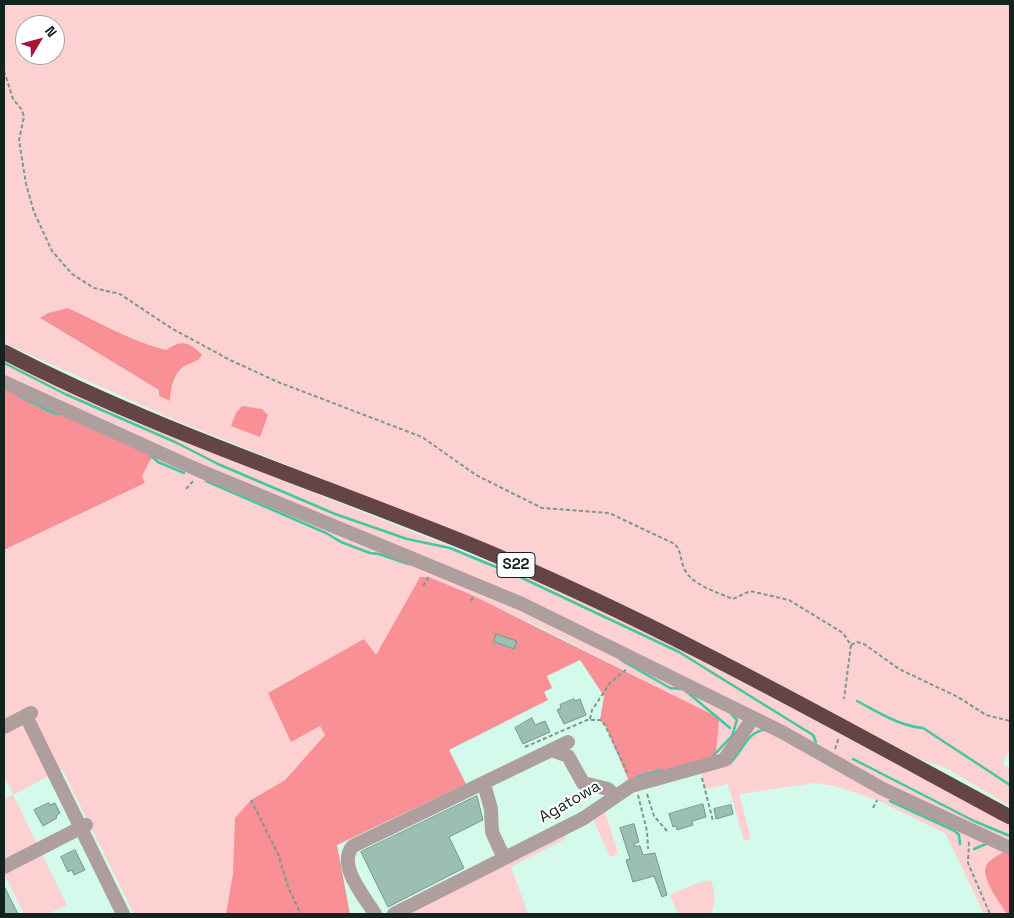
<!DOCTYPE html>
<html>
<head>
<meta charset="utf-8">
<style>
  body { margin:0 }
  #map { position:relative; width:1014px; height:918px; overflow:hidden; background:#d3faeb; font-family:"Space Grotesk",sans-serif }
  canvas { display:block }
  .frame { position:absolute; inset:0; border:5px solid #14231e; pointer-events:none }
  .north { position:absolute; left:15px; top:15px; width:50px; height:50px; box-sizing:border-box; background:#fff; border:1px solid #a1a7a5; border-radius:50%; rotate:53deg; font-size:14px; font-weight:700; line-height:20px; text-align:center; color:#14231e }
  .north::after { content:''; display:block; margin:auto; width:18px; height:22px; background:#aa1336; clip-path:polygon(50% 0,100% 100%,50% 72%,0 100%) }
</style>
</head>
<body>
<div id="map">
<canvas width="1014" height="918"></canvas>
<div class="frame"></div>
<div class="north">N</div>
</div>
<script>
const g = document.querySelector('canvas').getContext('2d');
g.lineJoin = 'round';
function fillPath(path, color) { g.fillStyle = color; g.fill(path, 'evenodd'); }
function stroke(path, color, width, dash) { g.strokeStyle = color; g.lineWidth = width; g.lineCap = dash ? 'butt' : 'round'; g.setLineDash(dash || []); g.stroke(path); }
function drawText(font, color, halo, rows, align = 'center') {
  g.font = font + ' "Space Grotesk",sans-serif'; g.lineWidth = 4; g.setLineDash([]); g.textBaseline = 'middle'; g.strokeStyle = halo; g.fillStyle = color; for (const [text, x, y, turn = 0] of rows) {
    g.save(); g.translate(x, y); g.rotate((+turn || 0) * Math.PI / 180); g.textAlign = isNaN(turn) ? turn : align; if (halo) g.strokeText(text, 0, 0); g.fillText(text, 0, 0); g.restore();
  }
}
fillPath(new Path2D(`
  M 4,4 L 1010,4 L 1010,752 L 1005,757 L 1003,765 L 1010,768 L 1010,806 L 946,768 L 922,760 L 707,646 L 638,613 L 499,549 L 179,422 L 4,343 ZM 25,25 L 55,25 L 55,55 L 25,55 ZM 68,308 C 101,323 131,340 166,350 L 174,344 L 199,360 C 177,367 172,378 170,401 L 159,396 L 159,390 L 41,319 L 48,313 Z
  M 4,360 L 132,421 L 545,584 L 691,654 L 1010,825 L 1010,848 L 988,882 L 1007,914 L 984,914 L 946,834 L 877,800 L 835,786 L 815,783 L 739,794 L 751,839 L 744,841 L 728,784 L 705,789 L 700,767 L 716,753 L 719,719 L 542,628 L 429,577 L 420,577 L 376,656 L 364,639 L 321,726 L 325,735 L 285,780 L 251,800 L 233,873 L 226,914 L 134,914 L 62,769 L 13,795 L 67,905 L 48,914 L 24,914 L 4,874 L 4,800 L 13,794 L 4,776 L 4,550 L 145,483 L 142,476 L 155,451 L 4,382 Z
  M 605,811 L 618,854 L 610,857 L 593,819 L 565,833 L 565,839 L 511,867 L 528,914 L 394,914 Z
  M 711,880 C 715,892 716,903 711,914 L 678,914 L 670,895 L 698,883 Z`), '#fdd1d2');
fillPath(new Path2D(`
  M 68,308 C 101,323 131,341 166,350 C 181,339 190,342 202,355 C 199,361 195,361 189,364 C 174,370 171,386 170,401 L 159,396 L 159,390 L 40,318 L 48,313 Z
  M 4,382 L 155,451 L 142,476 L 145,483 L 4,550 Z
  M 242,406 L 262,409 L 268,415 L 260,437 L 231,426 L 236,413 Z
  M 420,577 L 429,577 L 474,596 L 713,715 L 719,720 L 716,754 L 711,758 L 631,786 L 605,725 L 600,720 L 604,696 L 580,660 L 547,676 L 552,688 L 544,692 L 548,700 L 449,750 L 466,784 L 337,845 L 350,914 L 226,914 L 233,873 L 235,818 L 251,800 L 285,780 L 325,735 L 320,726 L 291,742 L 268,693 L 364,639 L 376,655 Z
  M 1010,848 L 1010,914 L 1007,914 C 1000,903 979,876 987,864 C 992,858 1004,852 1010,848 Z`), '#f99096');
stroke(new Path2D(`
  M 4,363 L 65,394 L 175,442 L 218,464 L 335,514 L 407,539 L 450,548 L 520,577 L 679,652 L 813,735 L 816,742
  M 19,396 L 51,412 L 59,414
  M 150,455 L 158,462 L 184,473
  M 206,481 L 326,533 L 341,542 L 370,553 L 379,554 L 408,564
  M 621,660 L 670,688 L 680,689
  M 687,692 L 730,728
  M 857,701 C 878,712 899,726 923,728 L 1010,785
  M 711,758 L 732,736 L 737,720 L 732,715
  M 853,759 L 974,821 L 1010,836
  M 729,764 C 741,754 748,730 765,730
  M 637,777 L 662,770
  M 890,801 L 955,831 L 959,835 L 960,844
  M 974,849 L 986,844`), '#41c7a2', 2.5);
const building = new Path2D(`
  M 496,634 L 517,641 L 514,649 L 494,642 Z
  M 574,699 L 575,701 L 580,699 L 586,715 L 564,724 L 557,710 L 561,708 L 560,705 Z
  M 532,718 L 535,725 L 545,721 L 550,732 L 523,744 L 515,728 Z
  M 477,796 L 483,820 L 449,837 L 464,868 L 388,907 L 361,852 Z
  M 49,803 L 50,805 L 55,803 L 60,813 L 56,816 L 57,818 L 43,826 L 34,810 Z
  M 703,804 L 706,817 L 692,821 L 693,825 L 677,830 L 676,826 L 673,827 L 669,814 Z
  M 731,805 L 733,814 L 716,819 L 714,809 Z
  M 634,824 L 639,842 L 634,844 L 634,846 L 640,846 L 643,855 L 655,853 L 667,895 L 662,897 L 654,876 L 633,882 L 626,860 L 630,859 L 620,828 Z
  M 75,850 L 85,870 L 74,875 L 72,870 L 68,872 L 61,857 Z
  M 4,886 L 18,914 L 4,914 Z`);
fillPath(building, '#9bc0b3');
stroke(building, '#74988b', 1);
stroke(new Path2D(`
  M 1009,4 L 1010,5
  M 4,71 L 13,99 L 22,110 L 24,117 L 19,140 L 26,184 L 34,212 L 52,251 L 72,274 L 94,288 L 120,294 L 171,328 L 230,360 L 278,382 L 422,437 L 476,475 L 542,508 L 609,513 L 675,544 C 682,552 680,561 685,570 C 692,585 719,593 733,599 L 750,591 L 789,600 L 843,633 L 851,645 L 844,699
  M 186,489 L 193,481
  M 423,586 L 429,576
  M 471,601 L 473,597
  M 851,645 L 857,642 L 864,644 L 899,669 L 958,697 L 986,715 L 1010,721
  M 590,719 L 592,710 L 610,683 L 628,668
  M 525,747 L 587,720 L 600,720 L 605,725 L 628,774
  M 835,749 L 839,737
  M 702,778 L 713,821
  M 647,794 L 654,816 L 667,831
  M 638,795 L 647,831 L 648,849
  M 251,800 L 278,854 L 289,889 L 301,914
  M 873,808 L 877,800
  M 969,842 L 968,863 L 990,914`), '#7c988e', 2, [4, 2.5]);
stroke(new Path2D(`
  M 4,382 L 198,470 L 522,604 L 782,732 L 883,789 L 1010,848
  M 26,716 L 123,914
  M 4,727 L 31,713
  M 551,750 L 568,756 L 583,783 L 608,789 L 615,796
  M 484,784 L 491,809 L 492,832 L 504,858
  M 4,867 L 86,825
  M 375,914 C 365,897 336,865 353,846 L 568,742
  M 394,914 L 584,818 L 631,786 L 724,760 L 753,718`), '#af9e9e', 14);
stroke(new Path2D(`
  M 4,352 C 158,432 323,484 483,550 C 665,626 837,724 1010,817`), '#644445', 15);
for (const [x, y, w] of [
  [516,565,38]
]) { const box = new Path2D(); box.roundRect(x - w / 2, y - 12.5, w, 25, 4); g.fillStyle = '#fff'; g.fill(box); stroke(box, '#14231e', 1); }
drawText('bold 15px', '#14231e', null, [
  ["S22",516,565]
]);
drawText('16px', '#14231e', '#fff', [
  ["Agatowa",570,802,-30]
]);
</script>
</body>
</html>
